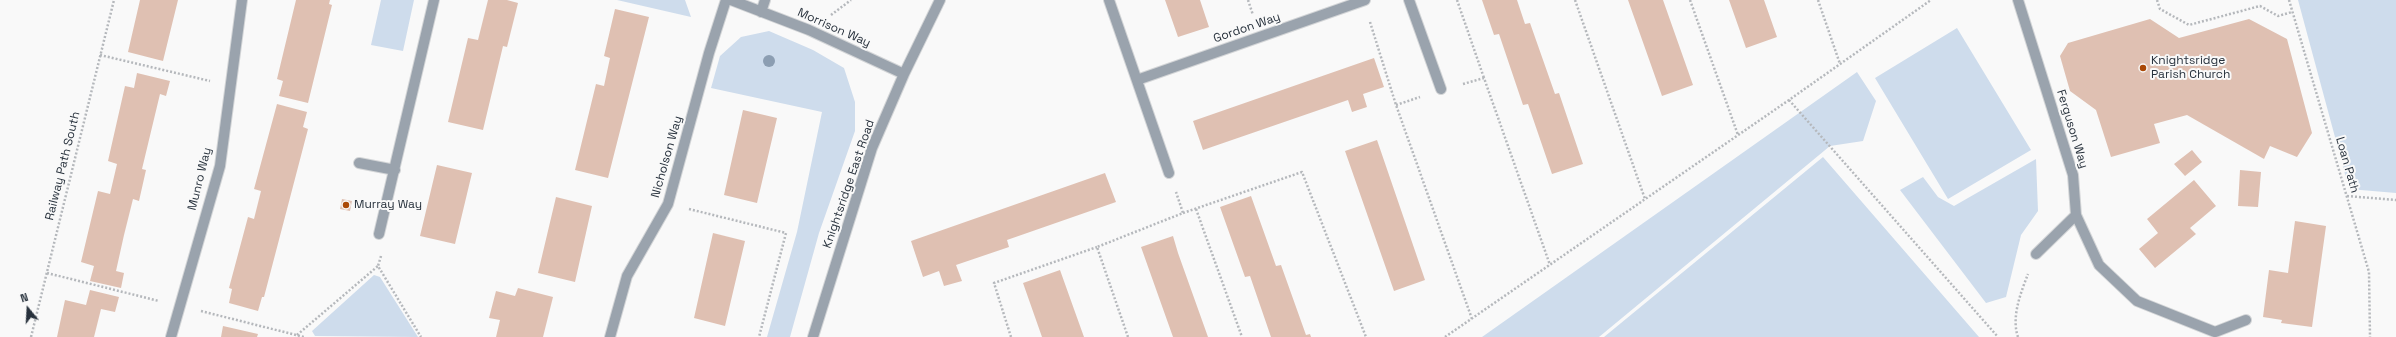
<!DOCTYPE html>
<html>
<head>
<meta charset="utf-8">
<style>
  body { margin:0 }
  #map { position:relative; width:2396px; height:337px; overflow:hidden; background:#f9f9f9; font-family:"Space Grotesk",sans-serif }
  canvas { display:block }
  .north { position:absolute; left:8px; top:289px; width:40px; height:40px; -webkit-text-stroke:3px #f9f9f9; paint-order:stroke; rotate:342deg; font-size:11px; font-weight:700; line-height:16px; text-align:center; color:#27313c }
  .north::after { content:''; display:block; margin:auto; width:14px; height:18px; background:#27313c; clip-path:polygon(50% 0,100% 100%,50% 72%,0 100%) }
</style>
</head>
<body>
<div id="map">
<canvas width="2396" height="337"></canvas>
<div class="north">N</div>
</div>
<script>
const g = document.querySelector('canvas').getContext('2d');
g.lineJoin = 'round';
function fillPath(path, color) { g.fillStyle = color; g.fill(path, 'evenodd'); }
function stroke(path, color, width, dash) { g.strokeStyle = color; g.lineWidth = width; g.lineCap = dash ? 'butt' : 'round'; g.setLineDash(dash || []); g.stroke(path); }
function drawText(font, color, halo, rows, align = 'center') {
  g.font = font + ' "Space Grotesk",sans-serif'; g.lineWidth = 4; g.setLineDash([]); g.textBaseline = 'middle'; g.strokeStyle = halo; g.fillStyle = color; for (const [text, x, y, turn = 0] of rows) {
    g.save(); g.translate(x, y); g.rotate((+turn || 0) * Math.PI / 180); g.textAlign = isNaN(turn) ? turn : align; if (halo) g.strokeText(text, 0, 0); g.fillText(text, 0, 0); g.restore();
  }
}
fillPath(new Path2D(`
  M 381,0 L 414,0 L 403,51 L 371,45 Z
  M 617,0 L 685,0 L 691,17 Z
  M 2298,0 L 2396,0 L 2396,193 L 2349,189 Z
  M 1957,28 L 2031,150 L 1948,199 L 1875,78 Z
  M 769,31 L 813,50 L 844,68 L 855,102 L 855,131 L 819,233 L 790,337 L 767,337 L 797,232 L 822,112 L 711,88 L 720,56 L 741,37 Z
  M 1857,72 L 1876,101 L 1863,141 L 1830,146 L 1599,337 L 1482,337 Z
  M 1823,157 L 1979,337 L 1604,337 Z
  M 2036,159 L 2038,211 L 2021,235 L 2006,297 L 1986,303 L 1900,190 L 1923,177 L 1938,197 L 1954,206 Z
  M 374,275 L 380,277 L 418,337 L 315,336 L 312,331 Z`), '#cedcec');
fillPath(new Path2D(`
  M 140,0 L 178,0 L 163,61 L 128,52 Z
  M 296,0 L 330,0 L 329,4 L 332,5 L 308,103 L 279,96 L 283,81 L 277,79 Z
  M 488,0 L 507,0 L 518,3 L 507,47 L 503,46 L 483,130 L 448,122 L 468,38 L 478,40 Z
  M 1165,0 L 1200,0 L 1209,27 L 1178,37 Z
  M 1482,0 L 1517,0 L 1525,24 L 1530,23 L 1555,94 L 1559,93 L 1583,164 L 1552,174 L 1528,104 L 1523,105 L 1499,34 L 1494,35 Z
  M 1628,0 L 1663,0 L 1693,85 L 1662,96 Z
  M 1729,0 L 1764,0 L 1777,37 L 1746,48 Z
  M 615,9 L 649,17 L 608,178 L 575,170 L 596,84 L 604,86 L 610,58 L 604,56 Z
  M 2150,19 L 2179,38 L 2249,19 L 2287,39 L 2312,133 L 2297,157 L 2270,146 L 2264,159 L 2187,115 L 2154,124 L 2160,143 L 2111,157 L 2096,110 L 2070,91 L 2060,56 L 2068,43 Z
  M 1374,58 L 1384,87 L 1363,94 L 1367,107 L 1352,112 L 1348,100 L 1203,150 L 1193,121 Z
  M 137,73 L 170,81 L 166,96 L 160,94 L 142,169 L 146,170 L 139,201 L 133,199 L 124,235 L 116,271 L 124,273 L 121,288 L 90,281 L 94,266 L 81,262 L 98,191 L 110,194 L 117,164 L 108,161 L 125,86 L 134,88 Z
  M 277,104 L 307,112 L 303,127 L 308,129 L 264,297 L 262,297 L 258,311 L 229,303 L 232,289 L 229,288 L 248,217 L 254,219 L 261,191 L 254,189 Z
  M 743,110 L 777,118 L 757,203 L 724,195 Z
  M 1377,140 L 1425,280 L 1394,291 L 1345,151 Z
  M 2192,150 L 2202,162 L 2185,176 L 2174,164 Z
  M 437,165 L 472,173 L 455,244 L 420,236 Z
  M 2240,170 L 2261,172 L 2258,207 L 2238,206 Z
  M 1105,173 L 1116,202 L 1007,240 L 1009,247 L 956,265 L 962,281 L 944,286 L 939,271 L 923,277 L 911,241 Z
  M 2194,180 L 2216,206 L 2190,228 L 2196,234 L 2155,268 L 2139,249 L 2158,233 L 2147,219 Z
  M 1251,196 L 1276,266 L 1281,265 L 1306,335 L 1310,334 L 1311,337 L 1271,337 L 1250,276 L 1245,277 L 1220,207 Z
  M 556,197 L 592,206 L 575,282 L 538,273 Z
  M 342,199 L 352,201 L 350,211 L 340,209 Z
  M 2295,221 L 2326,226 L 2312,327 L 2281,323 L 2282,320 L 2263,317 L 2269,270 L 2288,273 Z
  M 713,233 L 745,241 L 725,326 L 694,318 Z
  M 1173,236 L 1178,253 L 1208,337 L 1173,337 L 1141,247 Z
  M 1060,270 L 1075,312 L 1084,337 L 1042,337 L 1023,283 Z
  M 518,288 L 553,297 L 543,337 L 496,337 L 500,320 L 489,318 L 496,291 L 515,296 Z
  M 90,290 L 119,297 L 115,312 L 101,309 L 94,337 L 57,337 L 65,300 L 86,305 Z
  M 223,326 L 258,334 L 257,337 L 221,337 Z`), '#dfc0b2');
const minor = new Path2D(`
  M 731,0 L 809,30 L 904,74
  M 1109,0 L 1169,173
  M 1409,0 L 1441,89
  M 2018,0 L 2073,175 L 2076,215 L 2036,254
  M 761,12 L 765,0
  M 1137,80 L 1365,0
  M 359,163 L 395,170
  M 2076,215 L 2099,265 L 2137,301 L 2215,332 L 2246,320
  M 379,234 L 434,0
  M 171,337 L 220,166 L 242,0
  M 610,337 L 627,276 L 668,204 L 709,53 L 726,0
  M 813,337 L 872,148 L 904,74 L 940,0`);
stroke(minor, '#d3d5d7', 12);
stroke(new Path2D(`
  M 1248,0 L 1253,15
  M 1457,0 L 1484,78
  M 1575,0 L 1645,199
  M 1690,0 L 1738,135
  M 1818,0 L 1840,64
  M 2157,0 L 2160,9 L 2189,25 L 2260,6 L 2278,16 L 2292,12
  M 2289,0 L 2369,272 L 2370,337
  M 831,15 L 851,0
  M 1370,22 L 1396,105 L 1472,319
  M 100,55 L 210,81
  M 1463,84 L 1484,78 L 1550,265
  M 1789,100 L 1998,337
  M 1396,105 L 1420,97
  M 2347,196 L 2396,200
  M 689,209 L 786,233 L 759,337
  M 1196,209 L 1242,337
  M 1183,213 L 1302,172 L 1366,337
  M 381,256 L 378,266 L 421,337
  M 47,273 L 159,301
  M 201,311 L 304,337
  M 297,335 L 378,266
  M 31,337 L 114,0
  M 1011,337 L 994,283 L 1097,247
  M 1128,337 L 1097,247 L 1183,213 L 1176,192
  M 1445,337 L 1789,100 L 1931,0
  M 2018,337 C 2011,317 2021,292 2028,274`), '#b5b8bc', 2.5, [2, 2]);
stroke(minor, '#9aa3ad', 10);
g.fillStyle = '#8c9eb2';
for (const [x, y] of [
  [769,61]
]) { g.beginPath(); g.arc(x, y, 6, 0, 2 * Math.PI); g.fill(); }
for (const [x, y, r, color] of [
  [2143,68,4,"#aa4806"],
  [346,205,4,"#aa4806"]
]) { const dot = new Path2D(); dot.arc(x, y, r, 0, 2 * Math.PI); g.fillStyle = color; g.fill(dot); stroke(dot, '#f9f9f9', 1.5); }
drawText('12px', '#27313c', '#f9f9f9', [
  ["Morrison Way",834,28,24],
  ["Gordon Way",1247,28,-19],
  ["Ferguson Way",2072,129,73],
  ["Nicholson Way",667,157,-74],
  ["Loan Path",2347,165,74],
  ["Railway Path South",63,166,-76],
  ["Munro Way",200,179,-76],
  ["Knightsridge East Road",849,184,-71]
]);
drawText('12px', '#27313c', '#f9f9f9', [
  ["Knightsridge",2151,61],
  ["Parish Church",2151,75],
  ["Murray Way",354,205]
], 'left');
</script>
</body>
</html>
